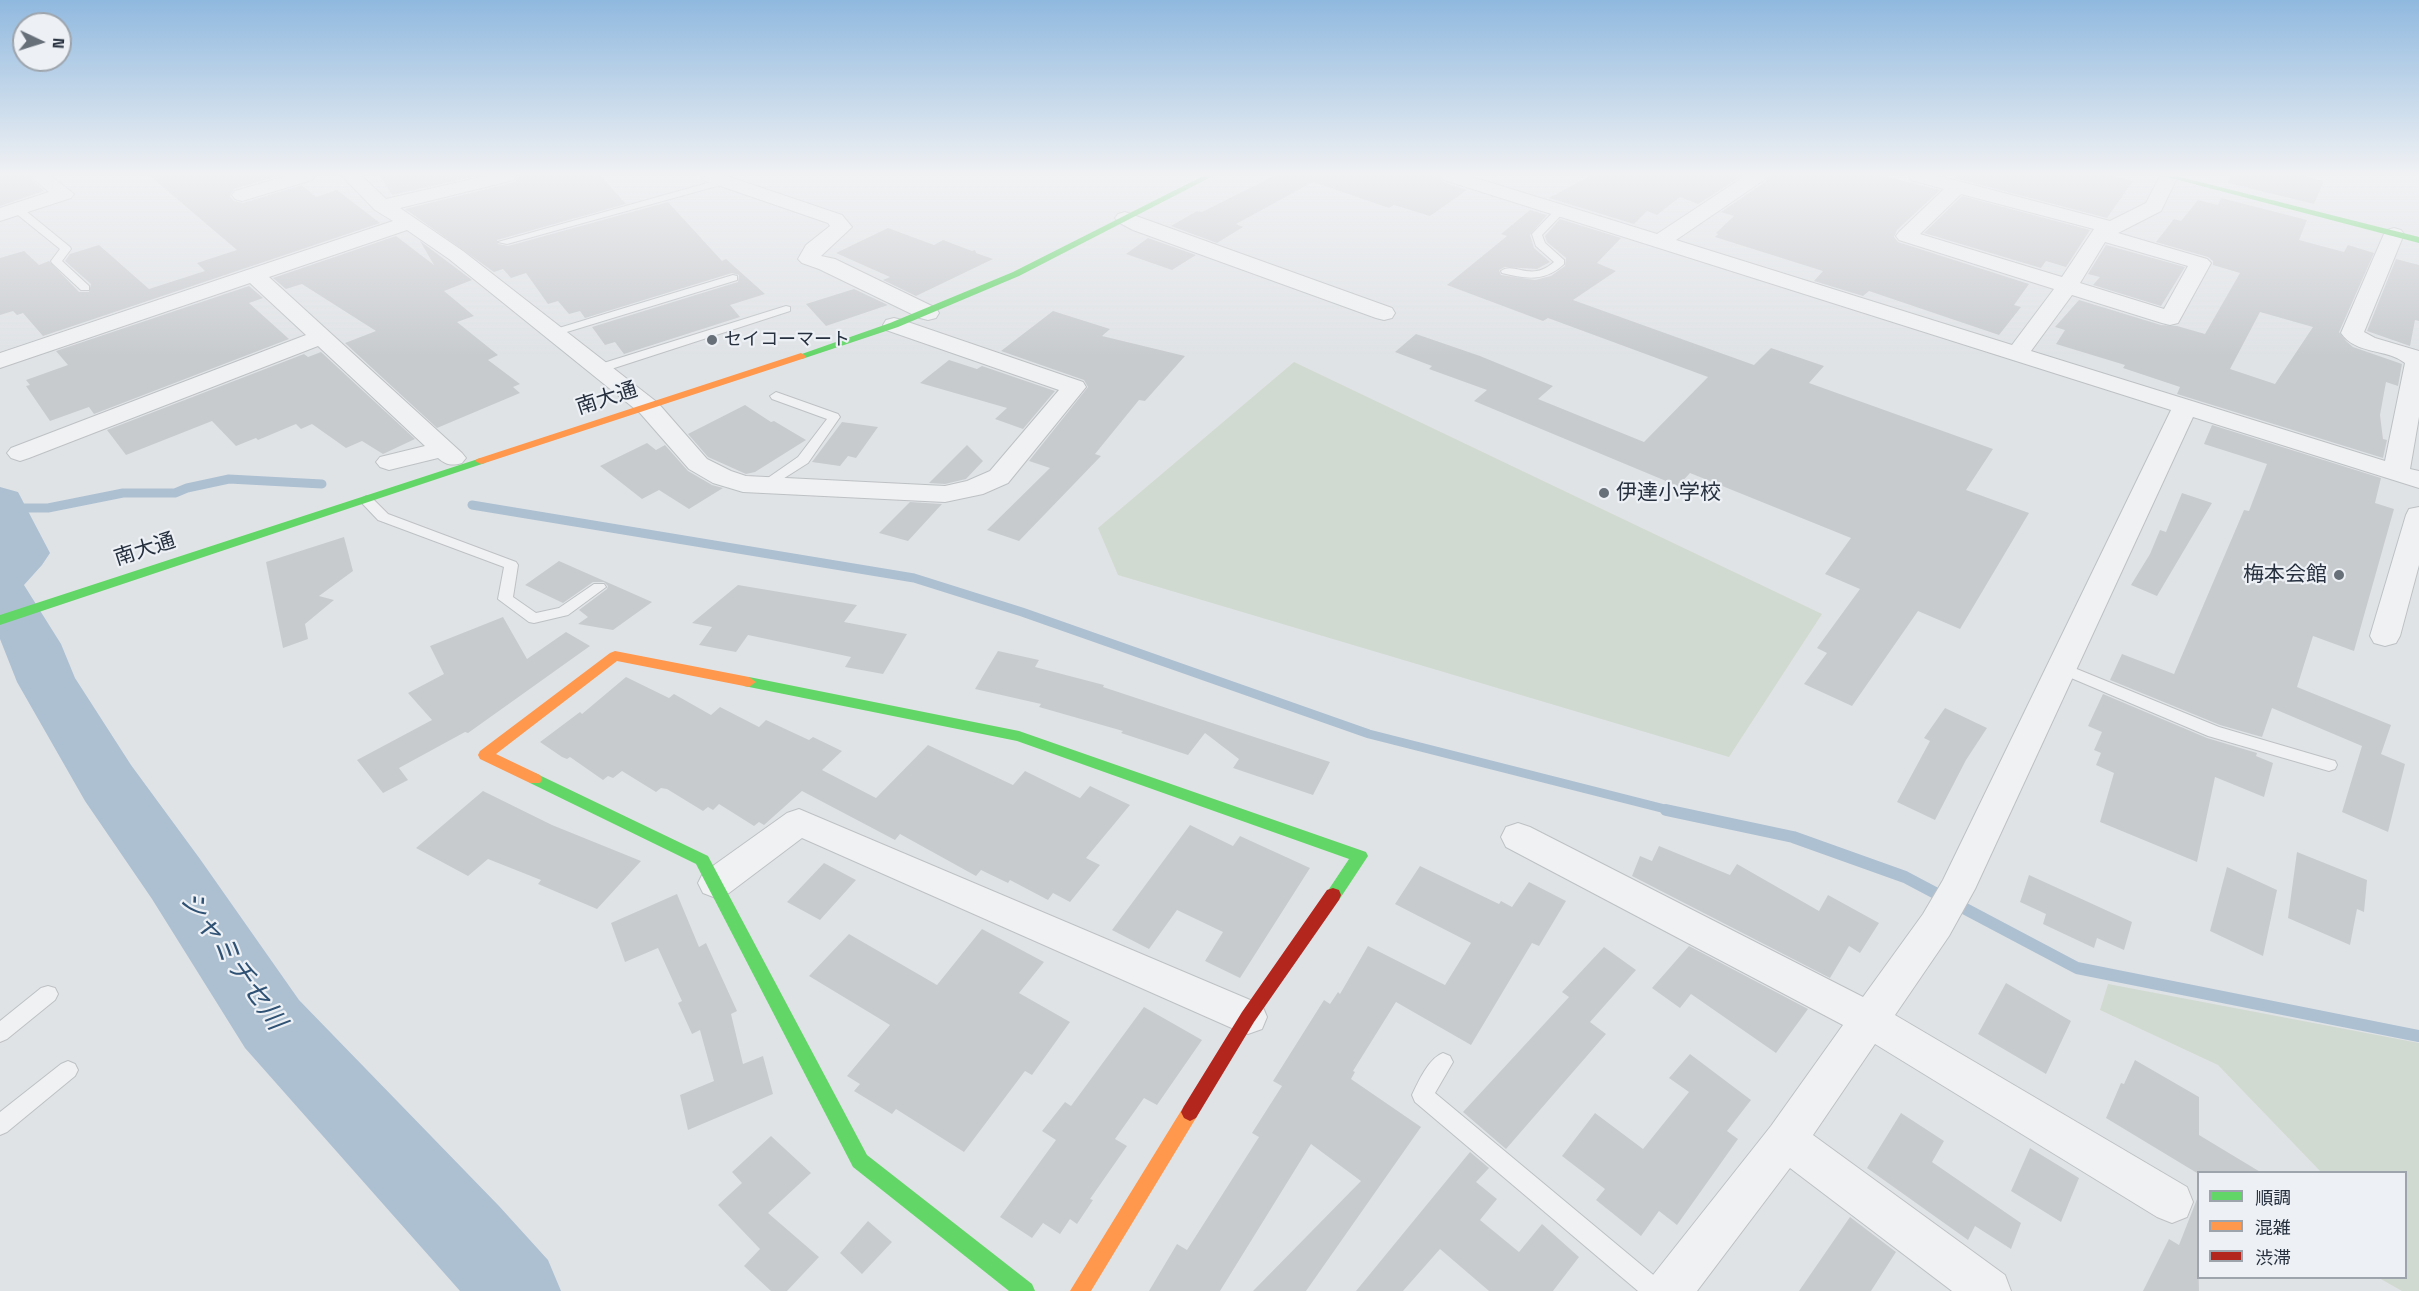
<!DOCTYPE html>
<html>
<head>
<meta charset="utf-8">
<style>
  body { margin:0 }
  #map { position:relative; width:2419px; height:1291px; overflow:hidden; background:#e0e3e6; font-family:"Space Grotesk","Noto Sans JP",sans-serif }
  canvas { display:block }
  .legend { position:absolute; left:2197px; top:1171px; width:210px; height:108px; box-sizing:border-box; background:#edf1f5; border:2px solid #9da4ac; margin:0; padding:8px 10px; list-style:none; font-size:18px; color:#26303f }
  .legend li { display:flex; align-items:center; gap:12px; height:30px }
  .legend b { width:30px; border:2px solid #9da4ac }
  .north { position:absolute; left:12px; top:12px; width:60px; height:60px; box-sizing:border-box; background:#edf1f5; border:2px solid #9da4ac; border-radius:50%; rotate:94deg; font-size:16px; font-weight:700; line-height:24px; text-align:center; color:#26303f }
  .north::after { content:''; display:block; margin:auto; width:21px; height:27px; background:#676f79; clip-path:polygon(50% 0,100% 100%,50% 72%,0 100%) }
</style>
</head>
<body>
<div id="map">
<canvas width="2419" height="1291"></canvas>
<ul class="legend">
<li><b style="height:8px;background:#63d668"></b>順調</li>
<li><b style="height:8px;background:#ff974d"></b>混雑</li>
<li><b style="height:8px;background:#b3261e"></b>渋滞</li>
</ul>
<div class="north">N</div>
</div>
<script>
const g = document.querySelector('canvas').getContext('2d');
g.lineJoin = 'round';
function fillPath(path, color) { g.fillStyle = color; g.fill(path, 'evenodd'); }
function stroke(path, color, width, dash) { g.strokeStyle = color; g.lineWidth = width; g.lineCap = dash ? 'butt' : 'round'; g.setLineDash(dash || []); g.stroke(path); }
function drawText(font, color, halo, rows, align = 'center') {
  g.font = font + ' "Space Grotesk","Noto Sans JP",sans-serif'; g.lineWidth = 4.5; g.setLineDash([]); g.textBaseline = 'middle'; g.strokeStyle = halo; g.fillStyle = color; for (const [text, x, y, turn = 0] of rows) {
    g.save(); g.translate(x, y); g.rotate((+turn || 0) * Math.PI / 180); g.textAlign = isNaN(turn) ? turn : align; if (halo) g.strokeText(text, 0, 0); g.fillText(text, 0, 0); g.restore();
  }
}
fillPath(new Path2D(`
  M 1294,362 L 1822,614 L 1729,757 L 1118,575 L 1098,528 Z
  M 2108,984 L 2419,1043 L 2419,1291 L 2402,1291 L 2379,1278 L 2406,1278 L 2406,1172 L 2321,1172 L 2218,1065 L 2100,1010 Z`), '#d1dad0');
stroke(new Path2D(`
  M 472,505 L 914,578 L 1022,612 L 1369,734 L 1673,811
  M 3,508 L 48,508 L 123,493 L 175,493 L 187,488 L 229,479 L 322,484`), '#adc0d2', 9);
stroke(new Path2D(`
  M 1666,810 L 1793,837 L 1905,877 L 2077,968 L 2419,1036`), '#adc0d2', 12);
fillPath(new Path2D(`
  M 0,487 L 18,492 L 50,553 L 42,565 L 24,585 L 61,644 L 75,678 L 131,765 L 200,859 L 299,1000 L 499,1206 L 548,1260 L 561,1291 L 460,1291 L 245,1048 L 152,899 L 85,801 L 17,682 L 0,639 Z`), '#adc0d2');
fillPath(new Path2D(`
  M 0,176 L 28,176 L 44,191 L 0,206 Z
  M 150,176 L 279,176 L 234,189 L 230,196 L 234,201 L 243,203 L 302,185 L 316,197 L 337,190 L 380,223 L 43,336 L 23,313 L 17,315 L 13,311 L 0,315 L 0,258 L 24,251 L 39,265 L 49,261 L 79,292 L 89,292 L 91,284 L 65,261 L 70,254 L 99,245 L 149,289 L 205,271 L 197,263 L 237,250 Z
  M 380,176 L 477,176 L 392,195 Z
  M 518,176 L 601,176 L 626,204 L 497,240 L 498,244 L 508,246 L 668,202 L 722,261 L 726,259 L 765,294 L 730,305 L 740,317 L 624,354 L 615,342 L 605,345 L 592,327 L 738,282 L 739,275 L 732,273 L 585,318 L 580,311 L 569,314 L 558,301 L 548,304 L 526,273 L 511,278 L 503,269 L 494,272 L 405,209 L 515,182 Z
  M 1274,176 L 1439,176 L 1443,182 L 1467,190 L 1430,216 L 1394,205 L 1389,208 L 1313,182 L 1236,224 L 1243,227 L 1217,243 L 1171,226 L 1197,211 L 1202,212 Z
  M 1590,176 L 1742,176 L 1698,204 L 1680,197 L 1657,215 L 1647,211 L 1634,224 L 1549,198 Z
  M 1768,176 L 1885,176 L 1940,190 L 1897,230 L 1894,237 L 1898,242 L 2029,284 L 2014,305 L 2021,307 L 1999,335 L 1869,291 L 1863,296 L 1814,281 L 1823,271 L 1715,237 L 1718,234 L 1716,233 L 1734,216 L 1721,212 L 1765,182 Z
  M 1954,176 L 2114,176 L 2133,181 L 2107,218 L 1954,178 Z
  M 2231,176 L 2303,176 L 2324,181 L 2314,204 L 2228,183 Z
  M 1962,196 L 2090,230 L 2066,267 L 2046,261 L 2041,268 L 1924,233 Z
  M 2221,198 L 2307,220 L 2299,240 L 2344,252 L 2348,245 L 2374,253 L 2339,332 L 2346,341 L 2353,347 L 2402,364 L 2398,386 L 2386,382 L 2380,415 L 2383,439 L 2387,440 L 2383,458 L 2177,394 L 2180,387 L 2123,368 L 2125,365 L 2056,344 L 2065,330 L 2055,327 L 2079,300 L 2161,325 L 2177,326 L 2205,334 L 2240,273 L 2213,265 L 2213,261 L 2208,257 L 2156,242 L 2174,219 L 2181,221 L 2198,200 L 2218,205 ZM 2260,312 L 2313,327 L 2275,384 L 2230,369 Z
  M 1530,210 L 1547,215 L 1530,235 L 1534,248 L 1550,262 L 1537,269 L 1505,267 L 1499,270 L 1501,275 L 1535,280 L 1551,276 L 1565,266 L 1566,258 L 1547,242 L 1545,236 L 1560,219 L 1621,238 L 1597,263 L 1616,271 L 1573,300 L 1754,365 L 1771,348 L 1824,366 L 1809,383 L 1993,449 L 1966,490 L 2029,513 L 1960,629 L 1918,611 L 1852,706 L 1804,684 L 1827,653 L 1817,648 L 1860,589 L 1825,574 L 1851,538 L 1690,473 L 1678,486 L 1474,401 L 1487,390 L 1429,369 L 1432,366 L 1395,352 L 1416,334 L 1480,356 L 1553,386 L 1538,399 L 1644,442 L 1708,377 L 1548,318 L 1543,321 L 1447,285 L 1507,236 L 1501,234 Z
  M 888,228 L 934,245 L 943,240 L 972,251 L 975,250 L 976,253 L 993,259 L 916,296 L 883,280 L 890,277 L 836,253 Z
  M 396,236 L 434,265 L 420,241 L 472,280 L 444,291 L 474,316 L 457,322 L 498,355 L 488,360 L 520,384 L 513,387 L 520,393 L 437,428 L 345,343 L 376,331 L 302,284 L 286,289 L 273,278 Z
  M 1148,238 L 1196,255 L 1172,270 L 1126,254 Z
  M 2106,245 L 2185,267 L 2161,306 L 2093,285 L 2100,277 L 2088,274 Z
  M 2396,259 L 2419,265 L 2419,321 L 2415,320 L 2410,346 L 2367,331 Z
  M 249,286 L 263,298 L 249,303 L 289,339 L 94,414 L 89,407 L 50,421 L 26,386 L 30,385 L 26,380 L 68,365 L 56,351 Z
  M 854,289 L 888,305 L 826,326 L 806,304 Z
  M 1053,311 L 1110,329 L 1102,336 L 1185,356 L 1145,401 L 1139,400 L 1095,454 L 1101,456 L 1019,541 L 987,530 L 1050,468 L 1029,461 L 1088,387 L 1084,380 L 1001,351 Z
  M 321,352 L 415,439 L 383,454 L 362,441 L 346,448 L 312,424 L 301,429 L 296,424 L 258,440 L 256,438 L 236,446 L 212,421 L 126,455 L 107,430 L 304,354 L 308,357 Z
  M 949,360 L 977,369 L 982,366 L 1055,391 L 1023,429 L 995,419 L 1007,408 L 920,383 Z
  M 745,405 L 771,422 L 774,421 L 806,440 L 755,472 L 746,474 L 708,457 L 688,434 Z
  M 842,422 L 878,427 L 856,458 L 848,456 L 840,466 L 812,462 Z
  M 2212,425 L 2381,478 L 2375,503 L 2394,509 L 2354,651 L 2313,636 L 2297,687 L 2391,725 L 2381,754 L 2405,764 L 2388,832 L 2342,812 L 2362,746 L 2272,708 L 2262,737 L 2220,725 L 2110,680 L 2122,654 L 2174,674 L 2244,510 L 2249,511 L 2267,464 L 2204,444 Z
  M 647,443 L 656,450 L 665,445 L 688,471 L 712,485 L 723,488 L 689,509 L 659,490 L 642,499 L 600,466 Z
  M 967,445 L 983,461 L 966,479 L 945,484 L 929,483 Z
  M 2182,493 L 2212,503 L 2157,596 L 2131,585 L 2150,554 L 2160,530 L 2166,532 Z
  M 910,502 L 942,504 L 908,541 L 879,533 Z
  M 344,537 L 353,571 L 319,596 L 334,600 L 305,624 L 308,639 L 283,648 L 266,562 Z
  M 559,561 L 652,602 L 613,630 L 578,624 L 588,617 L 579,610 L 607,589 L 608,586 L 604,582 L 593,582 L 563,603 L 525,585 Z
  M 738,585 L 857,605 L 844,622 L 907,634 L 883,674 L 845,667 L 851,657 L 748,635 L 736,652 L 699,645 L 712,627 L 692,623 Z
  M 503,617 L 527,659 L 566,632 L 590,646 L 468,733 L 465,732 L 399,768 L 408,780 L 383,793 L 357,760 L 432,720 L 408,693 L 444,674 L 430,646 Z
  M 998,651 L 1039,660 L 1035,667 L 1104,685 L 1103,687 L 1330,762 L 1313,795 L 1233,768 L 1239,759 L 1205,733 L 1188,755 L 1121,733 L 1123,731 L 1039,707 L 1041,704 L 975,689 Z
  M 626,677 L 669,698 L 674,694 L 711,715 L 720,707 L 759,727 L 766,720 L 809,740 L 813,737 L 842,751 L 822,770 L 876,798 L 928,745 L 1013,785 L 1025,771 L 1080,798 L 1090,786 L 1130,805 L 1086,858 L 1100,865 L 1070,902 L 1053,893 L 1048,900 L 1010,880 L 1008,883 L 981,870 L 976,876 L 900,834 L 895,840 L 802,791 L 764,825 L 759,822 L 754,826 L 719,804 L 713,810 L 708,807 L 703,811 L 667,789 L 661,788 L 656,792 L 622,771 L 613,778 L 608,776 L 603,780 L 570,757 L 567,759 L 562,757 L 540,742 L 580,712 L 582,714 Z
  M 2103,694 L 2207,738 L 2257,753 L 2256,756 L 2273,763 L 2264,797 L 2215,777 L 2197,862 L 2100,822 L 2114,773 L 2096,765 L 2101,753 L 2094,750 L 2102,732 L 2088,726 Z
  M 1945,708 L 1987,728 L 1966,760 L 1935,820 L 1897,802 L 1930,741 L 1924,738 Z
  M 483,791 L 552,825 L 641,861 L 597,909 L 538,884 L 541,880 L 488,859 L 468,876 L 416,848 Z
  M 1190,825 L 1233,846 L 1240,836 L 1310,868 L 1240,978 L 1205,961 L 1223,932 L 1177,910 L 1149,949 L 1112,930 Z
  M 1659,846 L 1730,875 L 1737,864 L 1819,911 L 1828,895 L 1879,923 L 1860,953 L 1849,946 L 1830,978 L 1632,876 L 1640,856 L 1652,861 Z
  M 2297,852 L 2367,880 L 2364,912 L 2357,909 L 2350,945 L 2288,918 Z
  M 824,863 L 856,880 L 820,920 L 787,902 Z
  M 1420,866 L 1499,904 L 1501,901 L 1512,907 L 1529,882 L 1566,901 L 1539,946 L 1532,943 L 1471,1045 L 1396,1002 L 1353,1071 L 1355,1072 L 1351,1079 L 1421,1127 L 1306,1291 L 1253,1291 L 1361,1181 L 1311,1144 L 1220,1291 L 1149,1291 L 1177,1244 L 1187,1250 L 1259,1137 L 1252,1133 L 1282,1086 L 1273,1081 L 1324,1000 L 1330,1004 L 1338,992 L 1340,994 L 1368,946 L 1445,985 L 1471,943 L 1395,904 Z
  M 2227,867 L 2277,890 L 2263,956 L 2210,931 Z
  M 2029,875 L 2132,922 L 2124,950 L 2097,938 L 2094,948 L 2043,924 L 2046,914 L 2020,902 Z
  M 677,894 L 699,947 L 706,943 L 737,1011 L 731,1014 L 743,1064 L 763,1056 L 773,1094 L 688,1130 L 680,1095 L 714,1081 L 700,1030 L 692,1034 L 678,1003 L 682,1001 L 658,948 L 625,962 L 611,923 Z
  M 982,929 L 1044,962 L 1019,993 L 1070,1022 L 1032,1075 L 1025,1071 L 964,1152 L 896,1109 L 892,1114 L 854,1091 L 860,1084 L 847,1076 L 890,1025 L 809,976 L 849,934 L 937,985 Z
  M 1689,946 L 1808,1009 L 1776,1053 L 1691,994 L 1680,1008 L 1652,988 Z
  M 1604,947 L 1636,970 L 1590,1022 L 1606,1034 L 1506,1149 L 1463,1112 L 1569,997 L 1562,992 Z
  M 2006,983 L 2071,1021 L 2046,1074 L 1978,1034 Z
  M 1144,1007 L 1202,1040 L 1157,1105 L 1144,1098 L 1115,1139 L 1127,1146 L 1090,1199 L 1093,1200 L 1077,1224 L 1070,1219 L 1060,1234 L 1043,1223 L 1032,1238 L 1000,1217 L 1056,1140 L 1042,1131 L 1065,1102 L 1071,1106 Z
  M 1690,1054 L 1751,1100 L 1727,1131 L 1738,1139 L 1677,1225 L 1659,1211 L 1641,1236 L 1596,1200 L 1605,1189 L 1562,1156 L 1595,1113 L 1643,1149 L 1689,1092 L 1669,1078 Z
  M 2135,1060 L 2199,1097 L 2199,1135 L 2262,1173 L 2197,1173 L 2106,1118 L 2121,1083 L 2124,1084 Z
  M 1901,1113 L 1944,1141 L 1932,1162 L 2021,1223 L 2011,1249 L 1975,1226 L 1968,1240 L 1867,1168 Z
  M 771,1136 L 811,1173 L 768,1213 L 819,1257 L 787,1291 L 771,1291 L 744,1266 L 760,1249 L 718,1205 L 742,1183 L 732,1172 Z
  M 2030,1148 L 2079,1178 L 2061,1222 L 2011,1191 Z
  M 1470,1152 L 1489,1168 L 1476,1182 L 1497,1199 L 1480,1220 L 1519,1252 L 1542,1224 L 1579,1257 L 1553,1291 L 1489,1291 L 1440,1249 L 1403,1291 L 1356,1291 Z
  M 2197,1199 L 2199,1291 L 2143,1291 L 2169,1239 L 2179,1245 Z
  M 1850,1217 L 1896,1252 L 1871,1291 L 1799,1291 Z
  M 868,1221 L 892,1242 L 862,1274 L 840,1253 Z`), '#c8cbce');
const lane = new Path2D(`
  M 725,178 L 730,181 L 728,183 L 507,244 L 498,242 Z
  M 13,207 L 21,207 L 70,247 L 71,249 L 62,261 L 89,286 L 89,290 L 81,290 L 52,263 L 51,261 L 60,249 L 13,211 Z
  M 1557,208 L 1566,210 L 1542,235 L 1545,243 L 1564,260 L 1564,264 C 1545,282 1526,279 1502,273 L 1501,271 C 1514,261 1531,283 1554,262 L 1536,246 L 1532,234 Z
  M 733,275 L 737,276 L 737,280 L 557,335 L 549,335 L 547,333 L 549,331 Z
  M 786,306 L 790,307 L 790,311 L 602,372 L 594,372 L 592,369 L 594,366 Z
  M 776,392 L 838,414 L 840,417 L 808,463 L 767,489 L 762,488 L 760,485 L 762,482 L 798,457 L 827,419 L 772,399 L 770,396 Z
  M 366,496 L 371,497 L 388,514 L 516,562 L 518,565 L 513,597 L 536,613 L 559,608 L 594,584 L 604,584 L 606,587 L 568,615 L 534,623 L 529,622 L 498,599 L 504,567 L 378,520 L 359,500 Z
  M 2062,663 L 2219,727 L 2335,761 L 2337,765 L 2335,769 L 2329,771 L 2208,736 L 2057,672 L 2054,668 L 2057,664 Z
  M 48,986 L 55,988 L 58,994 L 55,1000 L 7,1039 L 0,1042 L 0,1021 L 41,988 Z
  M 1443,1053 L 1450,1056 L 1453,1062 L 1435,1093 L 1663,1283 L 1666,1291 L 1638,1291 L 1415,1102 L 1412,1095 C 1418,1082 1429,1058 1443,1053 Z
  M 68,1061 L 75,1064 L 78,1070 L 75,1076 L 7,1132 L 0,1135 L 0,1112 L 61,1064 Z`);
const street = new Path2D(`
  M 30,176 L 51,176 L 74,194 L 71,198 L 0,221 L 0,208 L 49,192 Z
  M 286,176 L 315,176 L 312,180 L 242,201 L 235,199 L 232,195 L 235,191 Z
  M 342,176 L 362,176 L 386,199 L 485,176 L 516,176 L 514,180 L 400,208 L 463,251 L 658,403 L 707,459 L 731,471 L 746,476 L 945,486 L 967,481 L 990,471 L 1059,390 L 886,330 L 883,325 L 886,320 L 894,318 L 902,320 L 1083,382 L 1086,387 L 1008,483 L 983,494 L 945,502 L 743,492 L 713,483 L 689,469 L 640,413 L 449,259 L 407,230 L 269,277 L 462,453 L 466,458 L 462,463 C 452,466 446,465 438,458 L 389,470 L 380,467 L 376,462 L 380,457 L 425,446 L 318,346 L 29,458 L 20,461 L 11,458 L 7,453 L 11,448 L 306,335 L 250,283 L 0,368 L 0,353 L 393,221 L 375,210 Z
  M 701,176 L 727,176 L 842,215 L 852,227 L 821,256 L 835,259 L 936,308 L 939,313 L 936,318 L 928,320 L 920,318 L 819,269 L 802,263 L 798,259 L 806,245 L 830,226 L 828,223 L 703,180 Z
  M 1441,176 L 1469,176 L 1657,234 L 1745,176 L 1766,176 L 1764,180 L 1676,240 L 2012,345 L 2054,289 L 1899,240 L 1896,236 L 1899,232 L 1944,189 L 1911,180 L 1909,176 L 1939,176 L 2110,221 L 2146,203 L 2160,176 L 2178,176 L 2161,211 L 2118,233 L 2207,259 L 2211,263 L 2178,323 L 2170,325 L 2162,323 L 2072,295 L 2031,351 L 2385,461 L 2405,363 C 2386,348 2356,355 2341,333 L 2384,234 L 2387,230 L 2394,228 L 2401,230 L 2404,234 L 2364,332 L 2375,338 L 2419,351 L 2419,417 L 2410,469 L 2419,471 L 2419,488 L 2193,417 L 1975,889 L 1949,936 L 1895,1015 L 2187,1187 L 2193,1202 L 2187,1217 L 2172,1223 L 2157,1217 L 1875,1044 L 1813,1135 L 2005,1275 L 2011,1291 L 1952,1291 L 1790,1168 L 1697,1291 L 1647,1291 L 1653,1275 L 1771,1126 L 1843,1025 L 1506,847 L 1501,837 L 1506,827 L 1518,823 L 1530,827 L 1863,997 L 1923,914 L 1943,880 L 2171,410 L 1444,180 ZM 1961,194 L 2094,229 L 2062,277 L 1920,234 ZM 2105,242 L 2188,266 L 2164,309 L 2080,283 Z
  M 1125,212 L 1392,308 L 1395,313 L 1392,318 L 1384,320 L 1376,318 L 1133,230 L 1118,222 L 1115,218 L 1118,214 Z
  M 2419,507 L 2419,565 L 2400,636 L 2396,643 L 2385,646 L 2374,643 L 2370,636 L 2406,515 L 2409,509 Z
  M 799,809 L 1262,1005 L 1267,1017 L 1262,1029 L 1248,1034 L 1234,1029 L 802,838 L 729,893 L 716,898 L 703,893 L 698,883 L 703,873 L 787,813 Z`);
stroke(lane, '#bec1c4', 2);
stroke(street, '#bec1c4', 2);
fillPath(lane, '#eff1f2');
fillPath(street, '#eff1f2');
fillPath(new Path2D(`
  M 1203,176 L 1213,176 L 1019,276 L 898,327 L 805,358 L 801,359 L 796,356 L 890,323 L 1013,272 Z
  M 2163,176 L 2176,176 L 2419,237 L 2419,243 Z
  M 481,458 L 487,461 L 485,463 L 0,625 L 0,615 Z
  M 749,677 L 1019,731 L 1366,852 L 1368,856 L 1339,900 L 1333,902 L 1327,900 L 1325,895 L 1349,859 L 1017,741 L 744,686 L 742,682 Z
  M 535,773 L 708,856 L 867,1155 L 1032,1284 L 1035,1291 L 1009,1291 L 853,1167 L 696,864 L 530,783 L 528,779 L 530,775 Z`), '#63d668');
fillPath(new Path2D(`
  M 801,353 L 806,356 L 805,358 L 485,463 L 481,464 L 475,461 L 477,459 Z
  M 615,651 L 749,677 L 756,682 L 749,687 L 617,661 L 496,754 L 540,775 L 542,779 L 540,783 L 530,783 L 480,759 L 478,755 L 480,751 L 610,653 Z
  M 1190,1103 L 1196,1106 L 1199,1112 L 1196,1118 L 1091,1291 L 1070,1291 L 1184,1106 Z`), '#ff974d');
fillPath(new Path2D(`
  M 1333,888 L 1339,890 L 1341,895 L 1339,900 L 1254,1022 L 1196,1118 L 1190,1121 L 1184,1118 L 1181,1112 L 1184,1106 L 1242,1012 L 1327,890 Z`), '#b3261e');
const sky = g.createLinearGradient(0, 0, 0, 356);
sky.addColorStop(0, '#90b9df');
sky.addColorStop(0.49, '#f1f2f4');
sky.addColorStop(1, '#f1f2f400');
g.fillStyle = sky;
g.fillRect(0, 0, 2419, 356);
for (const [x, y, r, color] of [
  [712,340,6,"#676f79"],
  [1604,493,6,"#676f79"],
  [2339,575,6,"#676f79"]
]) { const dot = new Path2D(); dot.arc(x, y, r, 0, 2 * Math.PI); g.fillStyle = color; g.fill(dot); stroke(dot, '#edf1f5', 2); }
drawText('18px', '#26303f', '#edf1f5', [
  ["セイコーマート",724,340]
], 'left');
drawText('21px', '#26303f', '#edf1f5', [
  ["南大通",607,399,-18],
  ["南大通",145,550,-18]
]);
drawText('21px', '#26303f', '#edf1f5', [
  ["伊達小学校",1616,493],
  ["梅本会館",2327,575,"right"]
], 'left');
drawText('italic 27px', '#2f5174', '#edf1f5', [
  ["シャミチセ川",232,961,55]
]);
</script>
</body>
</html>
